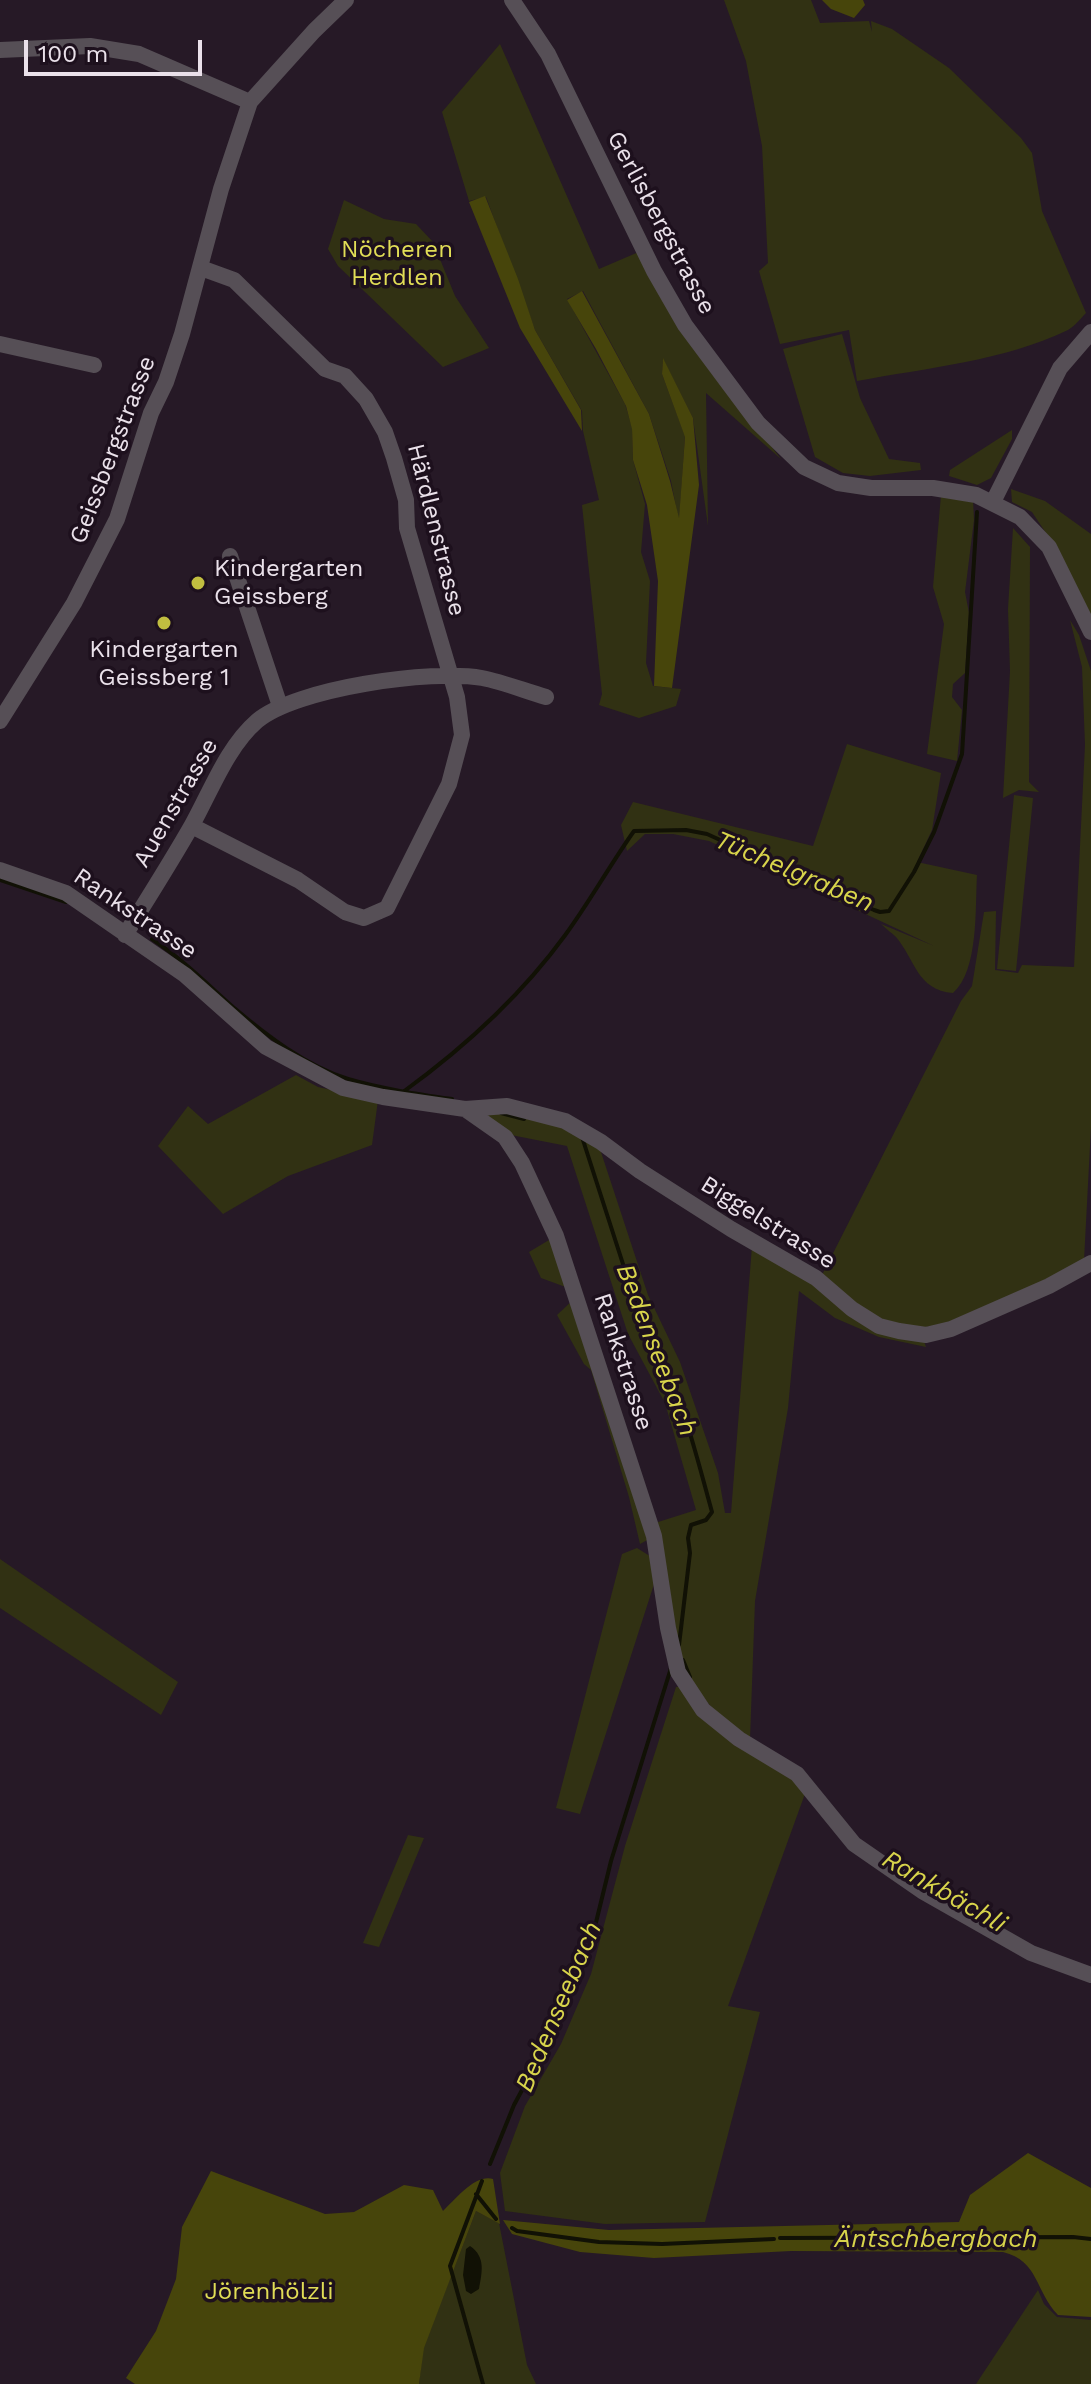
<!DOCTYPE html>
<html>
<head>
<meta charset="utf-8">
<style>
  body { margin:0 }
  #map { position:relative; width:1091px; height:2384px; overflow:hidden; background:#261926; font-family:"Work Sans",sans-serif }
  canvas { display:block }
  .scale { position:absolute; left:24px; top:40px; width:178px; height:36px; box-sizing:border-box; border:4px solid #eae1ea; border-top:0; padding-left:10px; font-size:24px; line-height:28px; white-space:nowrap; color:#eae1ea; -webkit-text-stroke:6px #1d101d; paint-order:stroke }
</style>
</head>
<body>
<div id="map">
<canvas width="1091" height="2384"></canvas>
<div class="scale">100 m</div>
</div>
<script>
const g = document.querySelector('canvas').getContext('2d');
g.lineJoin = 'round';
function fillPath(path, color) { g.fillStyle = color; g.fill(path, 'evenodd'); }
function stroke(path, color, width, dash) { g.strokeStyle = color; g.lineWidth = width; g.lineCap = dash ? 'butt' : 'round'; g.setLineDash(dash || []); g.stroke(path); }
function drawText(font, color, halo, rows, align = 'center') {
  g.font = font + ' "Work Sans",sans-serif'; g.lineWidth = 7; g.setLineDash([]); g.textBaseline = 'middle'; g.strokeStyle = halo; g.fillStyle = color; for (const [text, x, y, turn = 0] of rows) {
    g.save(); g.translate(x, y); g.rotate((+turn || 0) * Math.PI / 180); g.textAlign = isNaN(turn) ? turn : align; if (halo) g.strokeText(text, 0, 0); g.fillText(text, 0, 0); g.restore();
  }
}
fillPath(new Path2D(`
  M 724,0 L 811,0 L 820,23 L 869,21 L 872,32 L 871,21 L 892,29 L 949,68 L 1021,138 L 1032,153 L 1042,211 L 1086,313 C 1080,319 1075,326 1068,330 C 1004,361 926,368 857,381 L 849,330 L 780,344 L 759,271 L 768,263 L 762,146 L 746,61 Z
  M 500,44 L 599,269 L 641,251 L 754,424 L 781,459 L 706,393 L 708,526 L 693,418 L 663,359 L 662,374 L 685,436 L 679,522 L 671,481 L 649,414 L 583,291 L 567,299 L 625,404 L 632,427 L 633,460 L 645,504 L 641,552 L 650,581 L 646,663 L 653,686 L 681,689 L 676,706 L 639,718 L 599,705 L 602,694 L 582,505 L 599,500 L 583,431 L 582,411 L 535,330 L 486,197 L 469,201 L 442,112 Z
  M 344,200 L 384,219 L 416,224 L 433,242 L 455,296 L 489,348 L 443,367 L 338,266 L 328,249 Z
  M 842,334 L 860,398 L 889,459 L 920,463 L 921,470 L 870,476 L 843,473 L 815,457 L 783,349 Z
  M 1012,430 L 1012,439 L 991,478 L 977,485 L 949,476 L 950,470 Z
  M 1011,489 L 1045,501 L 1091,534 L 1091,616 L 1054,545 L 1032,512 L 1012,502 Z
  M 941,495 L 973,500 L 974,520 L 965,592 L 969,613 L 965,673 L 953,684 L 952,697 L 962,710 L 957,761 L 927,754 L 944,624 L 933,587 Z
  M 1013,528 L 1030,547 L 1029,782 L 1039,792 L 1019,790 L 1003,798 L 1010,671 L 1008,609 Z
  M 1070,620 L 1079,635 L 1091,671 L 1091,1127 L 1084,1260 C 1030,1288 943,1347 881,1321 C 865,1315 837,1287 822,1275 L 961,1001 L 972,986 L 984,912 L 996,911 L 995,970 L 1018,973 L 1022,965 L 1074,967 L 1085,745 L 1082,667 Z
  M 847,744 L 941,773 L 932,830 L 917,862 L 977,875 C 975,908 979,970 953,993 C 917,990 916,961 896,937 C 892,933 886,929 881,924 L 934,946 L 709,841 L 673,834 L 645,834 L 627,851 L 621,825 L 633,802 L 813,846 Z
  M 1014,795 L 1033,798 L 1016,971 L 997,969 Z
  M 296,1075 L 318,1087 L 378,1100 L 372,1145 L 288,1176 L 223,1214 L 158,1146 L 188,1106 L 208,1124 Z
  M 506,1110 L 563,1125 L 599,1146 L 648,1295 L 680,1362 L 718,1473 L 725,1513 L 731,1513 L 752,1246 L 813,1281 L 850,1312 L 923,1338 L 926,1347 L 879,1337 L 835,1318 L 799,1291 L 788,1408 L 755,1601 L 750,1739 C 736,1727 718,1716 707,1702 C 670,1659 664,1577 655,1523 L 696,1510 L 665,1403 L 628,1334 L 567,1146 L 511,1135 L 482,1111 Z
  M 554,1237 L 571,1289 L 541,1278 L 529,1252 Z
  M 574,1299 L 651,1538 L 640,1544 L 629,1497 L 591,1370 L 584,1364 L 557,1315 Z
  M 637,1548 L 653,1558 L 656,1578 L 580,1814 L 556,1808 L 622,1554 Z
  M 0,1559 L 178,1682 L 161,1715 L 0,1608 Z
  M 685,1686 L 795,1777 L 806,1791 L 728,2006 L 760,2012 L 705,2222 L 605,2224 L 505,2211 L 500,2173 L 525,2106 L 561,2044 L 591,1974 L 625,1846 L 676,1687 Z
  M 408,1835 L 424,1838 L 379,1947 L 363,1943 Z
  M 476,2211 L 499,2223 L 527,2365 L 536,2384 L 419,2384 L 423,2349 Z
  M 1038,2290 L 1044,2304 L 1057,2317 L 1091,2320 L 1091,2384 L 976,2384 Z`), '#313113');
fillPath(new Path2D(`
  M 822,0 L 863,0 L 865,5 L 854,18 L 831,9 Z
  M 485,196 L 518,279 L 535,330 L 581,410 L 582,431 L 520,328 L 469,202 Z
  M 582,291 L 649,414 L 670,481 L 679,518 L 685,437 L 662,374 L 663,358 L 693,418 L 699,485 L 672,688 L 654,686 L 658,581 L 647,505 L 633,460 L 632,429 L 626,406 L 596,349 L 567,300 Z
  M 1028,2153 L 1091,2188 L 1091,2317 L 1058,2315 C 1035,2291 1039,2261 1003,2252 L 791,2251 L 654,2258 L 580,2252 L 512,2234 L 503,2220 L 609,2230 L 959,2222 L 970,2195 Z
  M 211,2171 L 325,2214 L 354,2212 L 404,2185 L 433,2190 L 443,2211 C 456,2199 475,2174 493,2179 L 500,2224 L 476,2211 L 424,2348 L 419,2384 L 135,2384 L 126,2378 L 156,2331 L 176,2279 L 182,2227 Z`), '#47450b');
fillPath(new Path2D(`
  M 470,2246 C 486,2257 482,2272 479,2289 L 471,2294 L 466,2291 L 463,2275 L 466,2249 Z`), '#111105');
stroke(new Path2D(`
  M 0,880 L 66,902
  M 152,939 C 182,959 206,983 233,1007 C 266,1035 306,1066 348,1079 C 382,1089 417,1094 452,1099
  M 403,1092 C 465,1047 521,996 566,934 C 590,901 610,865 634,831 L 686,830 L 707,834 L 874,910 L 880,912 L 889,911 L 914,872 L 934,832 L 962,754 L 977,512
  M 501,1113 L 524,1119
  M 582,1137 L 643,1326 C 680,1382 694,1448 712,1512 L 706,1520 L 691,1525 L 688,1538 L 690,1553 L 679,1645
  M 683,1660 L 690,1677
  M 490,2164 L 514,2105 L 559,2021 L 590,1947 L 611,1861 L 671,1668
  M 482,2181 L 450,2266 L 483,2384
  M 476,2194 L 496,2219
  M 512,2228 L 517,2231 L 599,2242 L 662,2244 L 774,2239
  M 780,2238 L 1073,2237 L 1091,2239`), '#111105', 4);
stroke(new Path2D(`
  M 512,0 L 548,54 L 654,271 L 685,325 L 758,423 L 804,467 L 838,483 L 871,488 L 933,488 L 976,495 L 1020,517 L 1049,547 L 1091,632
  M 0,50 L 90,46 L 139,54 L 250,102
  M 0,344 L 94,365
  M 993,502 L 1060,368 L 1091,332
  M 230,556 L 280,706
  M 0,721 L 74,603 L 117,519 L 151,413 L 166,382 L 182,334 L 221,189 L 250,102 L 314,31 L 346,0
  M 192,826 L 298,880 L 345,912 L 364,918 L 387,908 L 449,784 L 462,735 L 457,697 L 407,528 L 406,500 L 394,458 L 385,432 L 366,399 L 345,376 L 325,369 L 234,280 L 201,268
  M 0,870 L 66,893 L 185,975 L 266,1047 L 343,1088 L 383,1097 L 465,1109 L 505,1137 L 522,1163 L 556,1236 L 654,1536 L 668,1628 L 678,1672 L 703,1710 L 739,1739 L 797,1774 L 854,1844 L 922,1891 L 1031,1953 L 1091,1975
  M 125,935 C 148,898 171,862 192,825 C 211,791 227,747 257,721 C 296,688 432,669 482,678 C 503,682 525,691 546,697
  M 465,1109 L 507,1106 L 565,1121 L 601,1142 L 640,1171 L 731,1229 L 816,1278 L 852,1309 L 879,1326 L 899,1331 L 926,1335 L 951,1329 L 1049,1286 L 1091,1263`), '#564f56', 16);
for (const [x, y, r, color] of [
  [198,583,8,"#c1be40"],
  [164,623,8,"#c1be40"]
]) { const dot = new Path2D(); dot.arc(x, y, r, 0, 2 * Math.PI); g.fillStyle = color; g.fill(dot); stroke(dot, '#1d101d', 3); }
drawText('24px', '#eae1ea', '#1d101d', [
  ["Gerlisbergstrasse",661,223,62],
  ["Geissbergstrasse",113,450,-69],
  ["Härdlenstrasse",436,530,76],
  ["Auenstrasse",176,803,-60],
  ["Rankstrasse",135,914,34],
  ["Biggelstrasse",768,1223,32],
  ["Rankstrasse",623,1362,72]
]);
drawText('24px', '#e1dd56', '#1d101d', [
  ["Nöcheren",397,250],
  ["Herdlen",397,278],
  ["Jörenhölzli",269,2292]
]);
drawText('24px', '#eae1ea', '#1d101d', [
  ["Kindergarten",214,569],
  ["Geissberg",214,597],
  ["Kindergarten",164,650,"center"],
  ["Geissberg 1",164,678,"center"]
], 'left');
drawText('italic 26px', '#d8d44b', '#1d101d', [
  ["Tüchelgraben",794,872,23],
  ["Bedenseebach",656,1350,69],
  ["Rankbächli",944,1892,30],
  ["Bedenseebach",559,2007,-67],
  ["Äntschbergbach",936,2239]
]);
</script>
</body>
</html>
